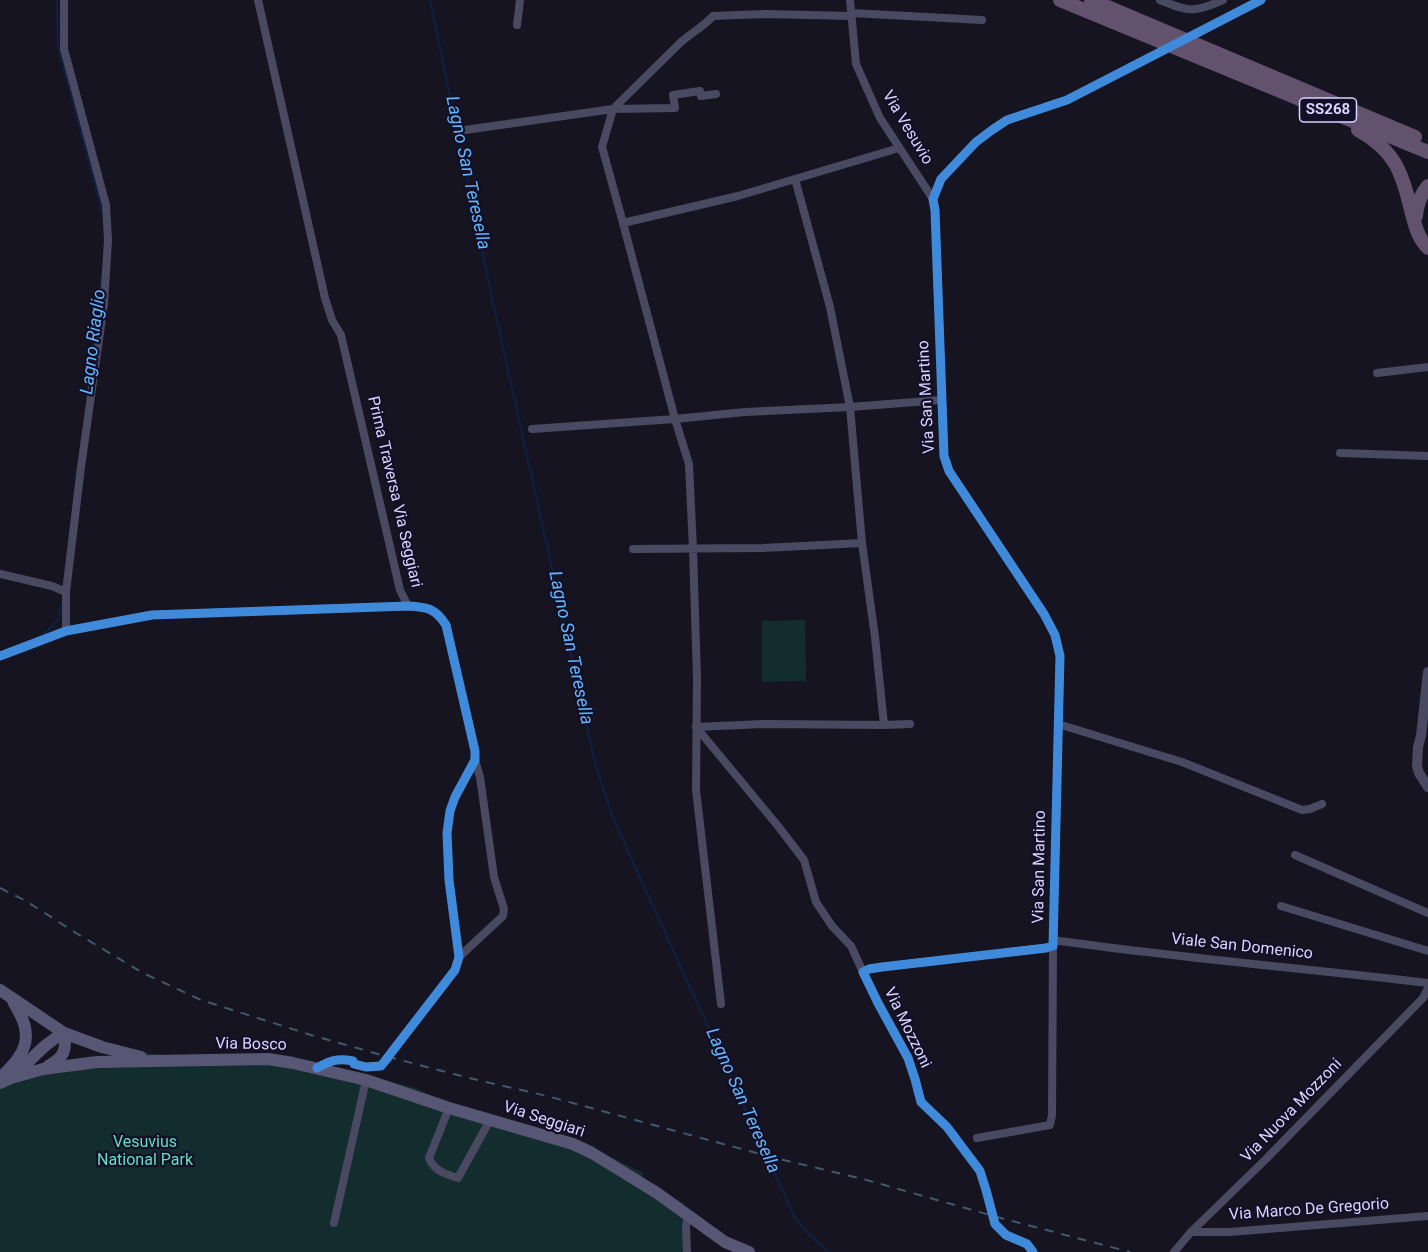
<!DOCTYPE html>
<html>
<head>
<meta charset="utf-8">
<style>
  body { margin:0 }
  canvas { display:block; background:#161421 }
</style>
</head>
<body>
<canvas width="1428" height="1252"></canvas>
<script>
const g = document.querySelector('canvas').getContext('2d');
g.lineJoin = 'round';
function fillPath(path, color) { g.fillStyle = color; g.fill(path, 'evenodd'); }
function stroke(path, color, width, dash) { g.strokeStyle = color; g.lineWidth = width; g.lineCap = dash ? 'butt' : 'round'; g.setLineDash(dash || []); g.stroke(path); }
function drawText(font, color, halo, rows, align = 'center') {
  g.font = font + ' Roboto,sans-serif'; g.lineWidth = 4.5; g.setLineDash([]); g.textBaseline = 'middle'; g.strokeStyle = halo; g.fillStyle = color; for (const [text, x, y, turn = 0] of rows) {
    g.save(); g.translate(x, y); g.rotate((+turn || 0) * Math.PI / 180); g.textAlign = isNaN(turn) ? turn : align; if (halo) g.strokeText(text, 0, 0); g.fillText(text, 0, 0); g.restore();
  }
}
fillPath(new Path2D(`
  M 805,620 L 806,681 L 762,682 L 762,621 Z
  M 141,1052 L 171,1056 L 274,1056 L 311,1061 L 415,1088 L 453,1105 L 579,1141 L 643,1173 L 643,1178 L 684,1204 L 684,1236 L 686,1252 L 0,1252 L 0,1077 Z`), '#132c2d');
stroke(new Path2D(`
  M 57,0 L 58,46 L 102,211
  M 430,0 L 494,307 L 596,767 L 613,818 L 794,1216 C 804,1231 815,1241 829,1252
  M 88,390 L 102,274
  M 42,636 L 57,621 L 62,604`), '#0d2144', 2);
stroke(new Path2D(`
  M 64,0 L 64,49 L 106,205 L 108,240 L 104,304 L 81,467 L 66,592
  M 258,0 L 325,298 L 332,320 L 341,335 L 400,590 L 408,606
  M 850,0 L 856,64 L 880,118 L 933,199
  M 1160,0 C 1189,12 1194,13 1223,0
  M 852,13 L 982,20
  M 852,16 L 765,14 L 713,16 C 703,27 691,33 681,42 L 613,109 L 602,147 L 623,223 L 738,196 L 899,148
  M 517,25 L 520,0
  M 1198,33 L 1261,0
  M 465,130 L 613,109 L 675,108 L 673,95 L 700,91 L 701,96 L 716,94
  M 795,179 L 830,307 L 850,407 L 862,543 L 875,637 L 884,725
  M 623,223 L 675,419 L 689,464 L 693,549 L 697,678 L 696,790 L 721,1004
  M 1377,373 L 1428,367
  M 532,429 L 675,419 L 745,412 L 850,407 L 941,400
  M 1340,453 L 1428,456
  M 633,549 L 763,548 L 862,543
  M 0,574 L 52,586 L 66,592 L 66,631
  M 0,656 L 66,631 L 152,615 L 408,606 C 427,607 435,608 446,625 L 475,751 L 475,760 L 455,797 L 450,811 L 447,833 L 449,880 L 459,957 L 455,970 L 392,1051
  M 1058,724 L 1182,762 L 1302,810 L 1310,809 L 1322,804
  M 696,727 L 778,826 L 804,860 L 816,902 L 832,926 L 851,946 L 863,972
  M 696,727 L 763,724 L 884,725 L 910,724
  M 1295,855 L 1428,913
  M 1281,906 L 1428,951
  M 1053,940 C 1177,958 1303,968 1428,983
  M 459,957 L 503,916 L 504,909 L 494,877 L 480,777 L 475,760
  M 317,1068 C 331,1060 338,1058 353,1061 L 354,1064 L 366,1067 L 381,1066 L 388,1059
  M 449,1108 L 429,1158 C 434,1171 445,1174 458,1178 L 490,1120
  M 977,1138 L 1050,1125 L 1052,1115 L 1053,946
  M 334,1223 L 366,1080
  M 1191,1232 L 1230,1232 L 1428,1216
  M 687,1252 L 686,1226 L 688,1216
  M 1033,1252 L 1027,1244 L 1006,1235 L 995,1224 L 986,1190 L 980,1171 L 947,1127 L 921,1102 L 915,1079 L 908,1058 L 878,1003 L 863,972 L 869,969 L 882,967 L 1046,948 L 1053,946 L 1060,656 L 1055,635 L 1044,614 L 949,471 L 944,456 L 935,210 L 933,199 L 941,179 L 976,142 L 992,130 L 1007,120 L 1067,100 L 1153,56
  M 1174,1252 L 1191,1232 L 1265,1160 L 1423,998 L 1428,988`), '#4a4962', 8);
stroke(new Path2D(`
  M 1428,672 L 1421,736 L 1418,747 L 1417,766 L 1419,773 L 1428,787`), '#4a4962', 10);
stroke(new Path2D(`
  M 0,990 L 64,1033 L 102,1047 L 141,1057
  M 48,1066 C 64,1058 67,1050 64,1033
  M 14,1075 C 31,1061 44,1043 64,1033
  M 0,1078 C 14,1065 30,1049 25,1028 C 24,1019 17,1009 13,1001
  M 0,1083 L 11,1078 L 43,1069 L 97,1062 L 268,1059 L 293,1063 L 366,1080 L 449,1108 L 573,1144 L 592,1153 L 657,1193 L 725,1242 L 749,1252`), '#575674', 12);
stroke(new Path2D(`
  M 1060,0 L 1428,152
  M 1091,0 L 1415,137
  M 1358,130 C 1394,150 1402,171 1411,210 C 1415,224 1417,237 1428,248
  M 1416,216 C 1417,205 1420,195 1428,186`), '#62526e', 14);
stroke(new Path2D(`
  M 0,888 L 26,901 L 76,933 L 143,973 L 201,1000 L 311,1035 L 385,1056 L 469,1078 L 547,1096 L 771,1157 L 863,1179 L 997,1217 L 1130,1252`), '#43596b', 2, [9, 8]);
stroke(new Path2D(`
  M 1153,56 L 1198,33`), '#4a4962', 8);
stroke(new Path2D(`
  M 0,656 L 66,631 L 152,615 L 408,606 C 427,607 435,608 446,625 L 475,751 L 475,760 L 455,797 L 450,811 L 447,833 L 449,880 L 459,957 L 455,970 L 381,1066 L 366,1067 L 354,1064 L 353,1061 C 338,1058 331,1060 317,1068
  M 1033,1252 L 1027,1244 L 1006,1235 L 995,1224 L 986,1190 L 980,1171 L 947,1127 L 921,1102 L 915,1079 L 908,1058 L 878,1003 L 863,972 L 869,969 L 882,967 L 1046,948 L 1053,946 L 1060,656 L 1055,635 L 1044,614 L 949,471 L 944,456 L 935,210 L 933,199 L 941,179 L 976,142 L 992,130 L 1007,120 L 1067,100 L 1261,0`), '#408adc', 9);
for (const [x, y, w] of [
  [1328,110,57]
]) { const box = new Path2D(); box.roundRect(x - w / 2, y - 12, w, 24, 4.5); g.fillStyle = '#130f26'; g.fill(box); stroke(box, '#d9d4ff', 1.5); }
drawText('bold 15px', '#d9d4ff', null, [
  ["SS268",1328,110]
]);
drawText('16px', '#d9d4ff', '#130f26', [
  ["Via Vesuvio",907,128,59],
  ["Via San Martino",927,397,-93],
  ["Prima Traversa Via Seggiari",394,492,77],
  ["Via San Martino",1040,867,-89],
  ["Viale San Domenico",1242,947,6],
  ["Via Mozzoni",907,1028,64],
  ["Via Bosco",251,1045,1],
  ["Via Nuova Mozzoni",1292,1111,-46],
  ["Via Seggiari",544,1120,18],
  ["Via Marco De Gregorio",1309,1210,-4]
]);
drawText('16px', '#5fe0c0', '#130f26', [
  ["Vesuvius",145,1143],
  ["National Park",145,1161]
]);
drawText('italic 18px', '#62b6ff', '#130f26', [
  ["Lagno San Teresella",467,173,78],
  ["Lagno Riaglio",94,342,-83],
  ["Lagno San Teresella",570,648,78],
  ["Lagno San Teresella",742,1101,66]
]);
</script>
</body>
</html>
